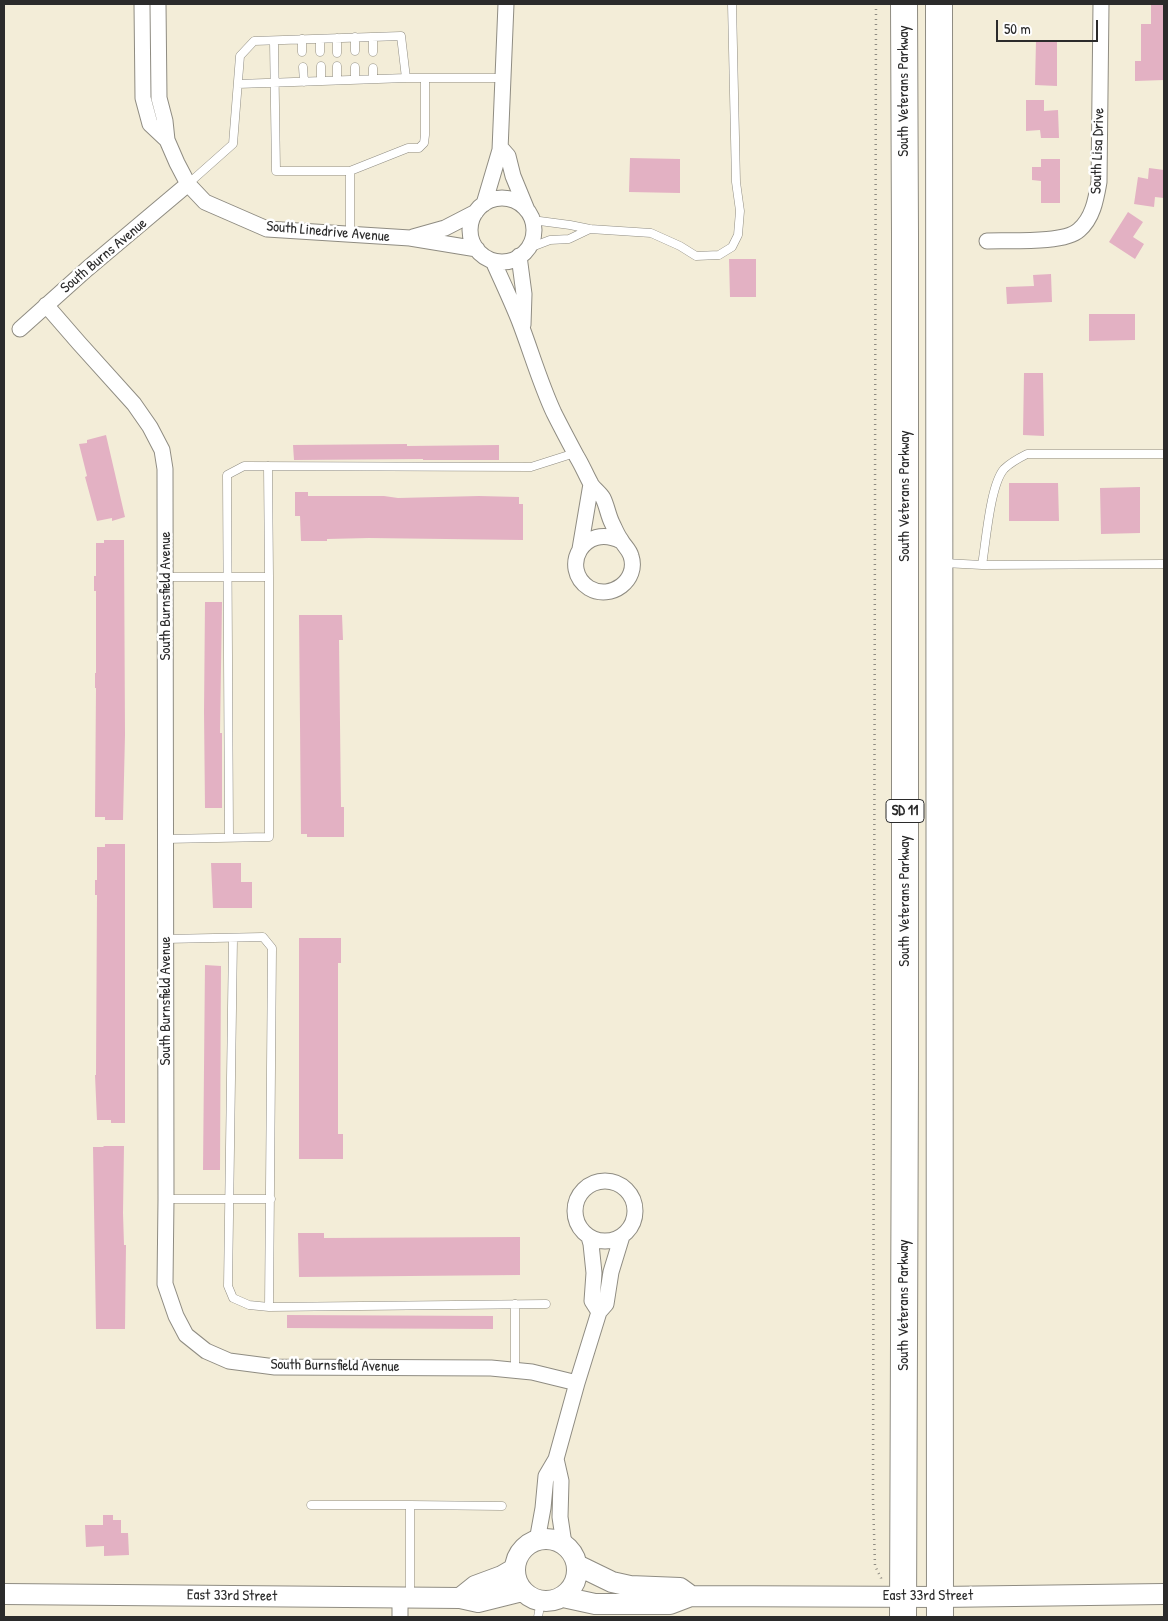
<!DOCTYPE html>
<html>
<head>
<meta charset="utf-8">
<style>
  body { margin:0 }
  #map { position:relative; width:1168px; height:1621px; overflow:hidden; background:#f3edd8; font-family:"Patrick Hand",sans-serif }
  canvas { display:block }
  .frame { position:absolute; inset:0; border:5px solid #2b2b2b; pointer-events:none }
  .scale { position:absolute; left:996px; top:20px; width:102px; height:22px; box-sizing:border-box; border:2px solid #2b2b2b; border-top:0; padding-left:6px; font-size:15px; line-height:18px; white-space:nowrap; color:#2b2b2b; -webkit-text-stroke:4px #fff; paint-order:stroke }
</style>
</head>
<body>
<div id="map">
<canvas width="1168" height="1621"></canvas>
<div class="frame"></div>
<div class="scale">50 m</div>
</div>
<script>
const g = document.querySelector('canvas').getContext('2d');
g.lineJoin = 'round';
function fillPath(path, color) { g.fillStyle = color; g.fill(path, 'evenodd'); }
function stroke(path, color, width, dash) { g.strokeStyle = color; g.lineWidth = width; g.lineCap = dash ? 'butt' : 'round'; g.setLineDash(dash || []); g.stroke(path); }
function drawText(font, color, halo, rows, align = 'center') {
  g.font = font + ' "Patrick Hand",sans-serif'; g.lineWidth = 5; g.setLineDash([]); g.textBaseline = 'middle'; g.strokeStyle = halo; g.fillStyle = color; for (const [text, x, y, turn = 0] of rows) {
    g.save(); g.translate(x, y); g.rotate((+turn || 0) * Math.PI / 180); g.textAlign = isNaN(turn) ? turn : align; if (halo) g.strokeText(text, 0, 0); g.fillText(text, 0, 0); g.restore();
  }
}
fillPath(new Path2D(`
  M 1151,4 L 1164,4 L 1164,80 L 1135,81 L 1135,61 L 1141,61 L 1141,24 L 1151,24 Z
  M 1036,41 L 1057,41 L 1057,86 L 1035,85 Z
  M 1026,100 L 1044,100 L 1044,111 L 1058,110 L 1059,138 L 1041,138 L 1040,130 L 1026,131 Z
  M 630,158 L 680,159 L 680,193 L 629,192 Z
  M 1041,159 L 1060,159 L 1060,203 L 1041,203 L 1041,181 L 1032,180 L 1032,167 L 1041,167 Z
  M 1149,168 L 1164,170 L 1164,198 L 1155,197 L 1154,207 L 1134,204 L 1138,177 L 1148,179 Z
  M 1128,212 L 1143,222 L 1133,237 L 1144,244 L 1135,259 L 1109,242 Z
  M 729,259 L 756,259 L 756,297 L 730,297 Z
  M 1051,274 L 1052,302 L 1007,304 L 1006,287 L 1034,286 L 1033,275 Z
  M 1089,314 L 1135,314 L 1135,340 L 1089,341 Z
  M 1024,373 L 1043,373 L 1044,436 L 1023,435 Z
  M 106,435 L 125,517 L 112,521 L 112,518 L 97,521 L 85,477 L 87,476 L 79,444 L 87,443 L 87,440 Z
  M 407,444 L 407,446 L 499,445 L 499,460 L 423,460 L 423,459 L 294,460 L 293,445 Z
  M 1009,483 L 1058,483 L 1059,521 L 1009,521 Z
  M 1140,487 L 1140,533 L 1101,534 L 1100,488 Z
  M 295,492 L 308,492 L 308,496 L 384,496 L 398,498 L 479,496 L 519,497 L 519,504 L 523,504 L 523,540 L 369,538 L 327,539 L 327,541 L 301,541 L 300,516 L 295,516 Z
  M 104,540 L 124,540 L 125,735 L 123,820 L 105,820 L 105,817 L 95,817 L 96,688 L 95,688 L 95,673 L 96,673 L 96,591 L 94,591 L 94,576 L 96,576 L 96,543 L 104,543 Z
  M 205,602 L 222,602 L 220,733 L 222,733 L 222,808 L 205,808 L 204,712 Z
  M 299,615 L 342,615 L 343,640 L 339,640 L 341,807 L 344,807 L 344,837 L 307,837 L 307,834 L 301,834 Z
  M 105,844 L 125,844 L 125,1123 L 111,1123 L 111,1120 L 97,1120 L 95,1075 L 96,1075 L 97,895 L 95,895 L 95,880 L 97,880 L 97,847 L 105,847 Z
  M 211,863 L 241,863 L 241,882 L 252,882 L 252,908 L 213,908 Z
  M 299,938 L 341,938 L 341,963 L 338,963 L 338,1134 L 343,1134 L 343,1159 L 299,1159 Z
  M 205,965 L 221,966 L 220,1170 L 203,1170 Z
  M 104,1146 L 124,1146 L 123,1213 L 124,1245 L 126,1245 L 125,1329 L 96,1329 L 93,1147 L 103,1147 Z
  M 298,1233 L 324,1233 L 324,1238 L 520,1237 L 520,1275 L 299,1277 Z
  M 287,1315 L 493,1316 L 493,1329 L 287,1328 Z
  M 103,1515 L 113,1515 L 113,1520 L 121,1520 L 121,1533 L 128,1533 L 129,1555 L 104,1556 L 104,1546 L 86,1547 L 85,1525 L 103,1525 Z`), '#e3b1c3');
const lane = new Path2D(`
  M 355,37 L 355,51
  M 373,37 L 373,52
  M 337,38 L 337,53
  M 302,39 L 302,52
  M 320,39 L 320,52
  M 274,41 L 276,171 L 350,171 L 408,148 L 419,148 L 424,143 L 425,135 L 425,78
  M 321,66 L 321,81
  M 337,66 L 337,80
  M 303,67 L 304,82
  M 355,67 L 355,80
  M 373,68 L 373,79
  M 238,84 L 406,78
  M 350,171 L 350,235
  M 188,184 L 233,144 L 240,56 L 254,41 L 401,36 L 406,78 L 504,78
  M 532,220 L 570,225 L 590,229 L 651,233 L 680,246 L 696,256 L 719,255 L 732,247 L 738,235 L 740,211 L 736,182 L 732,4
  M 529,248 L 550,240 L 569,239 L 590,229
  M 268,466 L 269,577
  M 944,563 L 982,565 L 1164,564
  M 982,565 C 986,542 990,485 1004,469 C 1011,462 1019,458 1027,454 L 1164,454
  M 165,577 L 269,577 L 269,837 L 165,839
  M 229,837 L 227,475 L 244,466 L 531,467 L 575,453
  M 165,939 L 263,937 L 272,948 L 269,1307 L 546,1304
  M 233,939 L 228,1286 L 233,1298 L 249,1305 L 269,1307
  M 166,1199 L 271,1199
  M 515,1370 L 515,1304
  M 311,1505 L 410,1505
  M 410,1596 L 410,1505 L 502,1506
  M 538,1617 L 541,1601`);
const street = new Path2D(`
  M 142,4 L 143,98 L 150,124 L 167,140 L 165,121 L 159,98 L 158,4
  M 167,140 L 177,163 L 188,184 L 205,202 L 267,229 L 410,238 L 477,249
  M 501,148 L 508,156 L 513,176 L 527,210
  M470 230a32 32 0 1 1 64 0a32 32 0 1 1-64 0Z
  M 484,204 L 500,150 L 506,4
  M 413,237 L 445,228 L 476,212
  M 987,241 C 1008,240 1064,244 1079,230 C 1093,218 1096,199 1099,182 L 1101,4
  M 519,256 L 524,294 L 523,325
  M 493,261 C 502,281 511,300 519,320 C 531,351 540,383 554,413 C 561,427 569,442 577,457 C 582,465 586,475 591,484 C 594,489 600,493 603,498 C 607,506 608,515 612,523 C 615,529 617,535 621,540 C 624,546 629,549 631,556 C 639,580 611,601 589,588 C 559,568 584,522 621,541
  M 46,305 L 79,343 L 134,404 L 150,427 L 162,450 L 165,469 L 166,1199 L 165,1284 L 176,1316 L 186,1335 L 206,1351 L 229,1361 L 275,1367 L 491,1368 L 532,1372 L 577,1383
  M 20,329 L 87,269 L 188,184
  M 580,549 L 591,484
  M575 1211a30 30 0 1 1 60 0a30 30 0 1 1-60 0Z
  M 589,1237 L 591,1244 L 594,1273 L 592,1301 L 599,1312
  M 556,1459 L 561,1481 L 560,1517 L 564,1544
  M 537,1541 L 543,1508 L 546,1476 L 556,1459 L 577,1383 L 599,1312 L 606,1304 L 611,1272 L 622,1236
  M 400,1598 L 400,1617`);
const secondary = new Path2D(`
  M515 1570a31 31 0 1 1 62 0a31 31 0 1 1-62 0Z
  M 577,1565 L 612,1582 L 630,1586 L 680,1588 L 691,1596
  M 4,1594 L 460,1598 L 478,1602 L 522,1591
  M 563,1597 L 595,1604 L 670,1604 L 691,1596 L 940,1597 L 1164,1594
  M 460,1598 L 475,1586 L 502,1576 L 514,1569`);
const highway = new Path2D(`
  M 939,4 L 940,1617
  M 903,1617 L 905,1066 L 905,234 L 904,4`);
stroke(lane, '#8f8c82', 9);
stroke(street, '#8f8c82', 17);
stroke(secondary, '#8f8c82', 22);
stroke(highway, '#8f8c82', 28);
stroke(new Path2D(`
  M 876,4 L 873,1499 L 875,1566 L 881,1578 L 881,1581`), '#8f8c82', 2.5, [1, 4]);
stroke(lane, '#fff', 8);
stroke(street, '#fff', 15);
stroke(secondary, '#fff', 20);
stroke(highway, '#fff', 26);
for (const [x, y, w] of [
  [905,811,38]
]) { const box = new Path2D(); box.roundRect(x - w / 2, y - 11.5, w, 23, 4); g.fillStyle = '#fff'; g.fill(box); stroke(box, '#2b2b2b', 1); }
drawText('bold 14px', '#2b2b2b', null, [
  ["SD 11",905,811]
]);
drawText('15px', '#2b2b2b', '#fff', [
  ["South Veterans Parkway",904,91,-90],
  ["South Lisa Drive",1098,151,-88],
  ["South Linedrive Avenue",328,232,5],
  ["South Burns Avenue",104,256,-40],
  ["South Veterans Parkway",905,496,-90],
  ["South Burnsfield Avenue",166,596,-90],
  ["South Veterans Parkway",905,901,-90],
  ["South Burnsfield Avenue",166,1001,-90],
  ["South Veterans Parkway",904,1305,-90],
  ["South Burnsfield Avenue",335,1366,1],
  ["East 33rd Street",232,1596,1],
  ["East 33rd Street",928,1596]
]);
</script>
</body>
</html>
